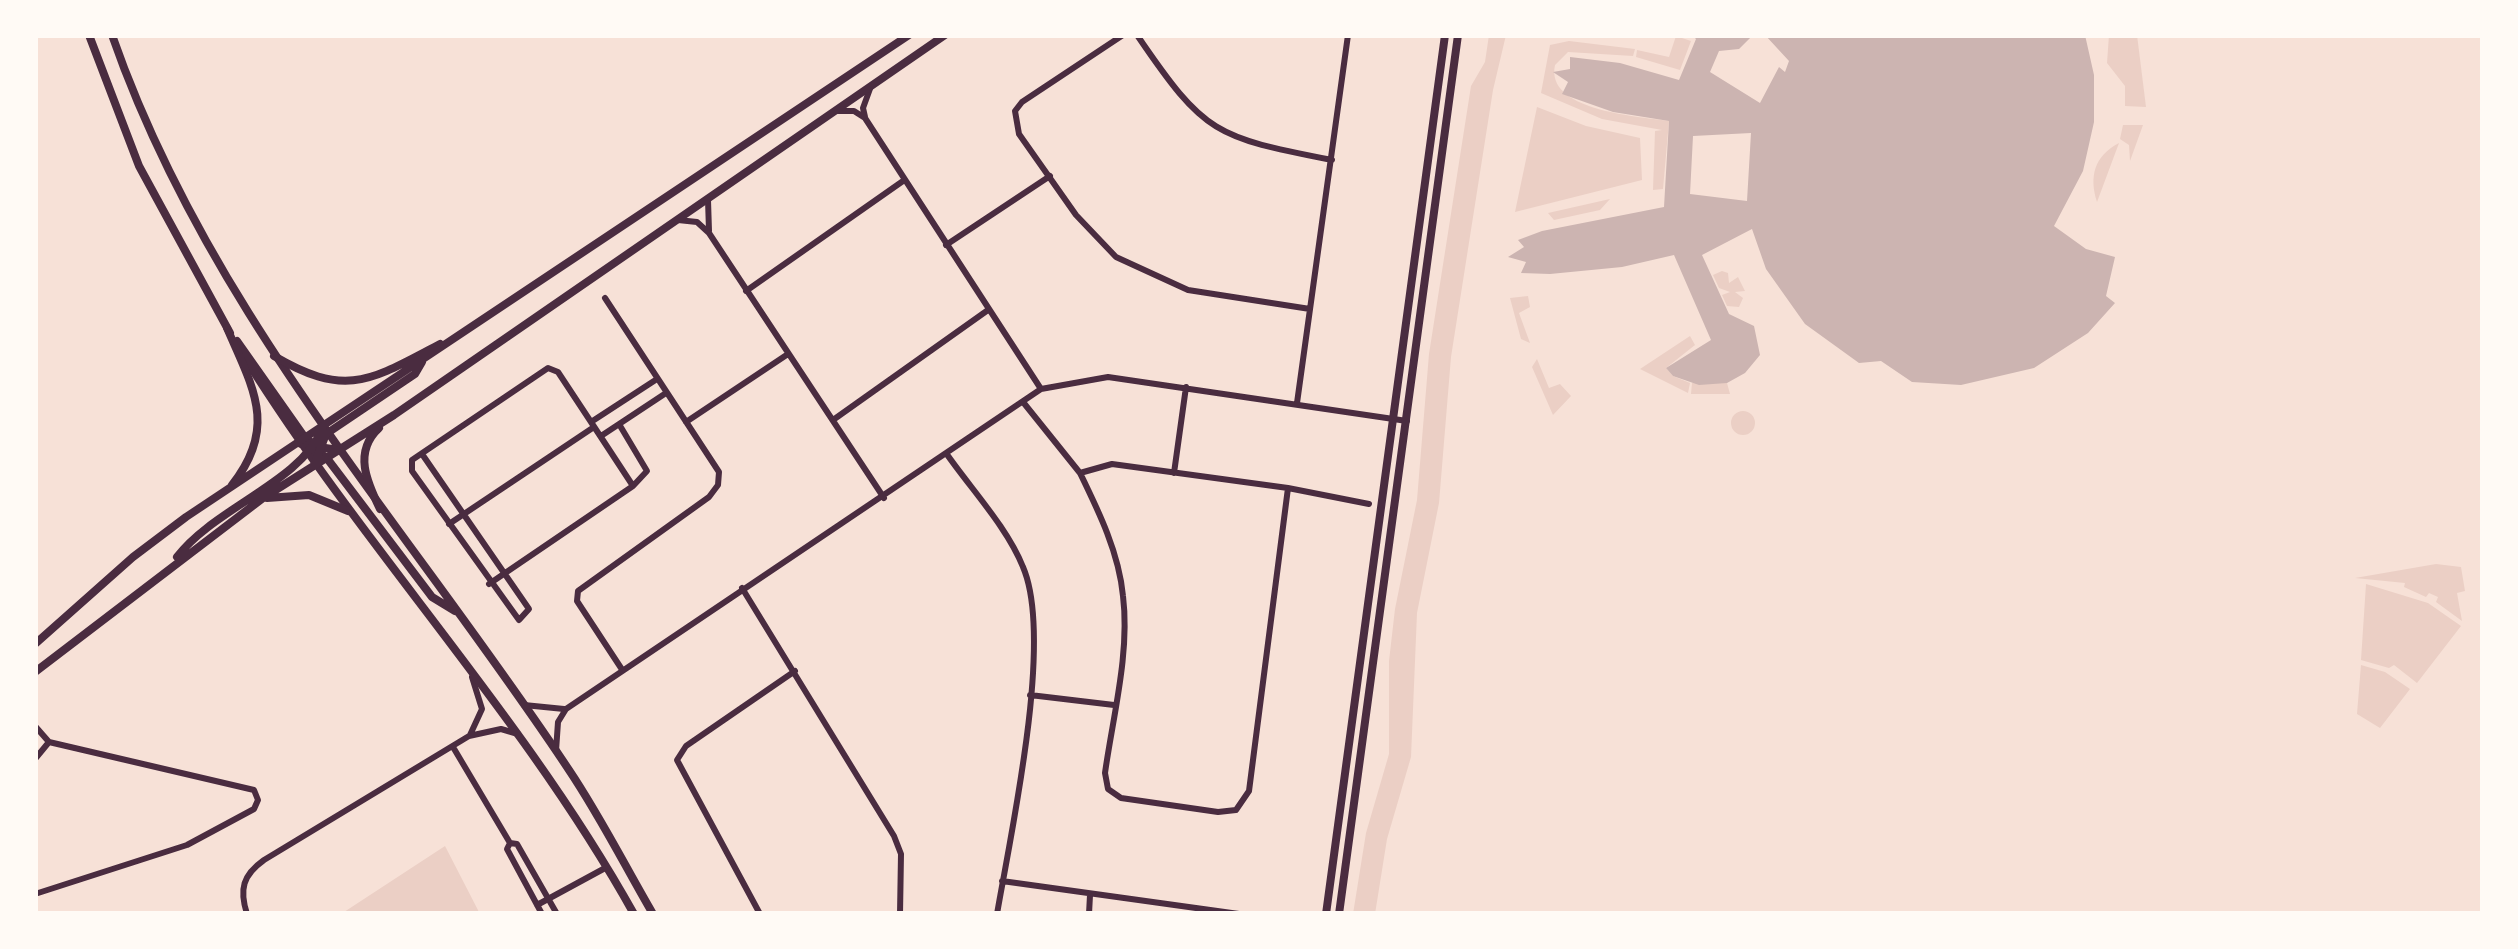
<!DOCTYPE html>
<html>
<head>
<meta charset="utf-8">
<style>
  body { margin:0 }
  #map { position:relative; width:2518px; height:949px; overflow:hidden; background:#f7e1d7; font-family:Bitter,serif }
  canvas { display:block }
  .frame { position:absolute; inset:0; border:38px solid #fffaf5; pointer-events:none }
</style>
</head>
<body>
<div id="map">
<canvas width="2518" height="949"></canvas>
<div class="frame"></div>
</div>
<script>
const g = document.querySelector('canvas').getContext('2d');
g.lineJoin = 'round';
function fillPath(path, color) { g.fillStyle = color; g.fill(path, 'evenodd'); }
function stroke(path, color, width, dash) { g.strokeStyle = color; g.lineWidth = width; g.lineCap = dash ? 'butt' : 'round'; g.setLineDash(dash || []); g.stroke(path); }
fillPath(new Path2D(`
  M 1489,35 L 1506,35 L 1493,90 L 1451,357 L 1439,503 L 1417,613 L 1411,757 L 1387,839 L 1375,914 L 1353,914 L 1366,833 L 1389,754 L 1389,661 L 1395,609 L 1417,500 L 1429,354 L 1471,86 L 1485,62 Z
  M 2109,35 L 2137,35 L 2146,107 L 2125,106 L 2125,86 L 2107,63 Z
  M 1676,36 L 1691,41 L 1680,70 L 1636,57 L 1637,50 L 1669,57 Z
  M 1569,41 L 1635,49 L 1633,56 L 1568,52 L 1555,65 C 1545,110 1634,116 1669,121 L 1663,189 L 1653,190 L 1655,131 L 1662,130 L 1602,119 L 1541,93 L 1550,45 Z
  M 1537,107 L 1586,126 L 1640,138 L 1642,180 L 1515,212 Z
  M 2123,125 L 2143,125 L 2130,161 L 2129,145 L 2120,139 Z
  M 2119,143 L 2097,202 C 2089,177 2094,156 2119,143 Z
  M 1610,199 L 1600,210 L 1554,220 L 1548,213 Z
  M 1722,271 L 1728,273 L 1729,283 L 1738,277 L 1745,291 L 1735,292 L 1743,298 L 1739,307 L 1727,306 L 1722,295 L 1730,292 L 1719,288 L 1713,275 Z
  M 1528,296 L 1530,307 L 1519,313 L 1530,343 L 1521,339 L 1510,298 Z
  M 1690,336 L 1695,345 L 1666,368 L 1673,376 L 1690,383 L 1688,393 L 1640,369 Z
  M 1537,359 L 1549,388 L 1560,384 L 1571,396 L 1553,415 L 1532,367 Z
  M 1692,383 L 1727,383 L 1730,394 L 1691,394 Z
  M1731 423a12 12 0 1 1 24 0a12 12 0 1 1-24 0Z
  M 2436,564 L 2461,567 L 2465,591 L 2457,593 L 2462,621 L 2436,602 L 2438,597 L 2429,593 L 2426,597 L 2404,587 L 2405,583 L 2355,578 Z
  M 2366,584 L 2428,603 L 2461,626 L 2417,683 L 2394,665 L 2389,668 L 2361,660 Z
  M 2361,665 L 2385,672 L 2410,689 L 2380,728 L 2357,714 Z
  M 445,846 L 480,914 L 341,914 Z`), '#ebcfc5');
fillPath(new Path2D(`
  M 1692,35 L 1753,35 L 1739,49 L 1719,51 L 1710,72 L 1760,103 L 1779,67 L 1785,72 L 1789,61 L 1765,35 L 2085,35 L 2094,75 L 2094,122 L 2083,171 L 2054,226 L 2086,249 L 2115,257 L 2106,296 L 2115,303 L 2088,333 L 2034,368 L 1961,385 L 1912,382 L 1881,361 L 1859,363 L 1805,324 L 1766,269 L 1752,229 L 1702,255 L 1729,314 L 1754,326 L 1760,355 L 1745,373 L 1727,383 L 1699,385 L 1673,376 L 1666,368 L 1711,340 L 1674,255 L 1622,267 L 1550,274 L 1521,273 L 1526,262 L 1508,257 L 1524,247 L 1518,240 L 1542,231 L 1664,207 L 1669,121 L 1613,112 L 1562,94 L 1568,82 L 1553,72 L 1570,69 L 1570,57 L 1620,63 L 1679,80 L 1696,39 ZM 1751,133 L 1747,201 L 1690,194 L 1693,136 Z`), '#ccb4b1');
stroke(new Path2D(`
  M 1123,35 L 1022,102 L 1015,111 L 1019,134 L 1076,215 L 1116,257 L 1188,290 L 1310,309
  M 1137,35 C 1205,135 1215,137 1332,160
  M 836,111 L 854,111 L 865,118 L 1041,389
  M 865,117 L 863,108 L 871,86
  M 708,200 L 709,231
  M 678,220 L 697,222 L 709,233 L 884,498
  M 946,245 L 1050,176
  M 746,291 L 903,181
  M 605,298 L 719,472 L 718,485 L 709,497 L 578,591 L 577,601 L 621,668
  M 1023,402 L 1080,473
  M 1297,403 L 1348,35
  M 833,420 L 988,310
  M 686,422 L 788,354
  M 619,424 L 647,471 L 633,486
  M 601,436 L 666,393
  M 946,453 C 971,489 1007,527 1023,567 C 1054,639 1011,832 997,914
  M 422,454 L 529,609 L 519,620 L 412,471 L 412,460 L 548,368 L 558,372 L 591,422 L 657,379
  M 1112,464 L 1288,488 L 1249,791 L 1236,810 L 1218,812 L 1121,798 L 1108,789 L 1105,773 C 1113,716 1130,653 1123,596 C 1119,553 1099,512 1080,473 Z
  M 1174,473 L 1186,387
  M 1288,488 L 1369,504
  M 449,524 L 594,427
  M 489,584 L 633,486 L 591,422
  M 742,588 L 894,836 L 901,854 L 900,914
  M 1030,695 L 1114,705
  M 524,705 L 564,709
  M 35,726 L 49,742 L 254,790 L 258,800 L 254,809 L 187,845 L 35,894
  M 470,735 L 482,709 L 472,677
  M 453,747 L 510,843 L 507,849 L 542,914
  M 556,751 L 558,722 L 566,709 L 1041,389 L 1108,377 L 1407,421
  M 35,759 L 49,742
  M 510,843 L 517,844 L 557,914
  M 1002,881 L 1239,914
  M 537,905 L 607,867
  M 247,914 C 239,889 243,875 264,860 L 469,736 L 501,729 L 518,734
  M 760,914 L 677,760 L 686,746 L 795,671
  M 1089,914 L 1090,895`), '#4a2c40', 6);
stroke(new Path2D(`
  M 89,35 L 139,166 L 230,333
  M 112,35 C 209,314 409,528 569,770 C 600,816 625,866 653,914
  M 237,341 L 306,439 L 319,447 L 338,450
  M 237,345 C 358,543 521,711 634,914
  M 299,443 L 326,457 L 432,597 L 455,611`), '#4a2c40', 8);
stroke(new Path2D(`
  M 227,328 C 253,388 278,427 232,485
  M 274,356 C 347,399 371,380 440,344
  M 379,428 C 353,452 367,482 380,509
  M 314,465 L 326,434 L 415,374 L 422,362
  M 267,498 L 309,495 L 348,511
  M 177,557 C 214,508 301,482 322,429
  M 35,644 L 133,557 L 186,517 L 909,35
  M 35,672 L 263,498 L 394,415 L 945,35
  M 1326,914 L 1445,35
  M 1339,914 L 1458,35`), '#4a2c40', 8);
</script>
</body>
</html>
